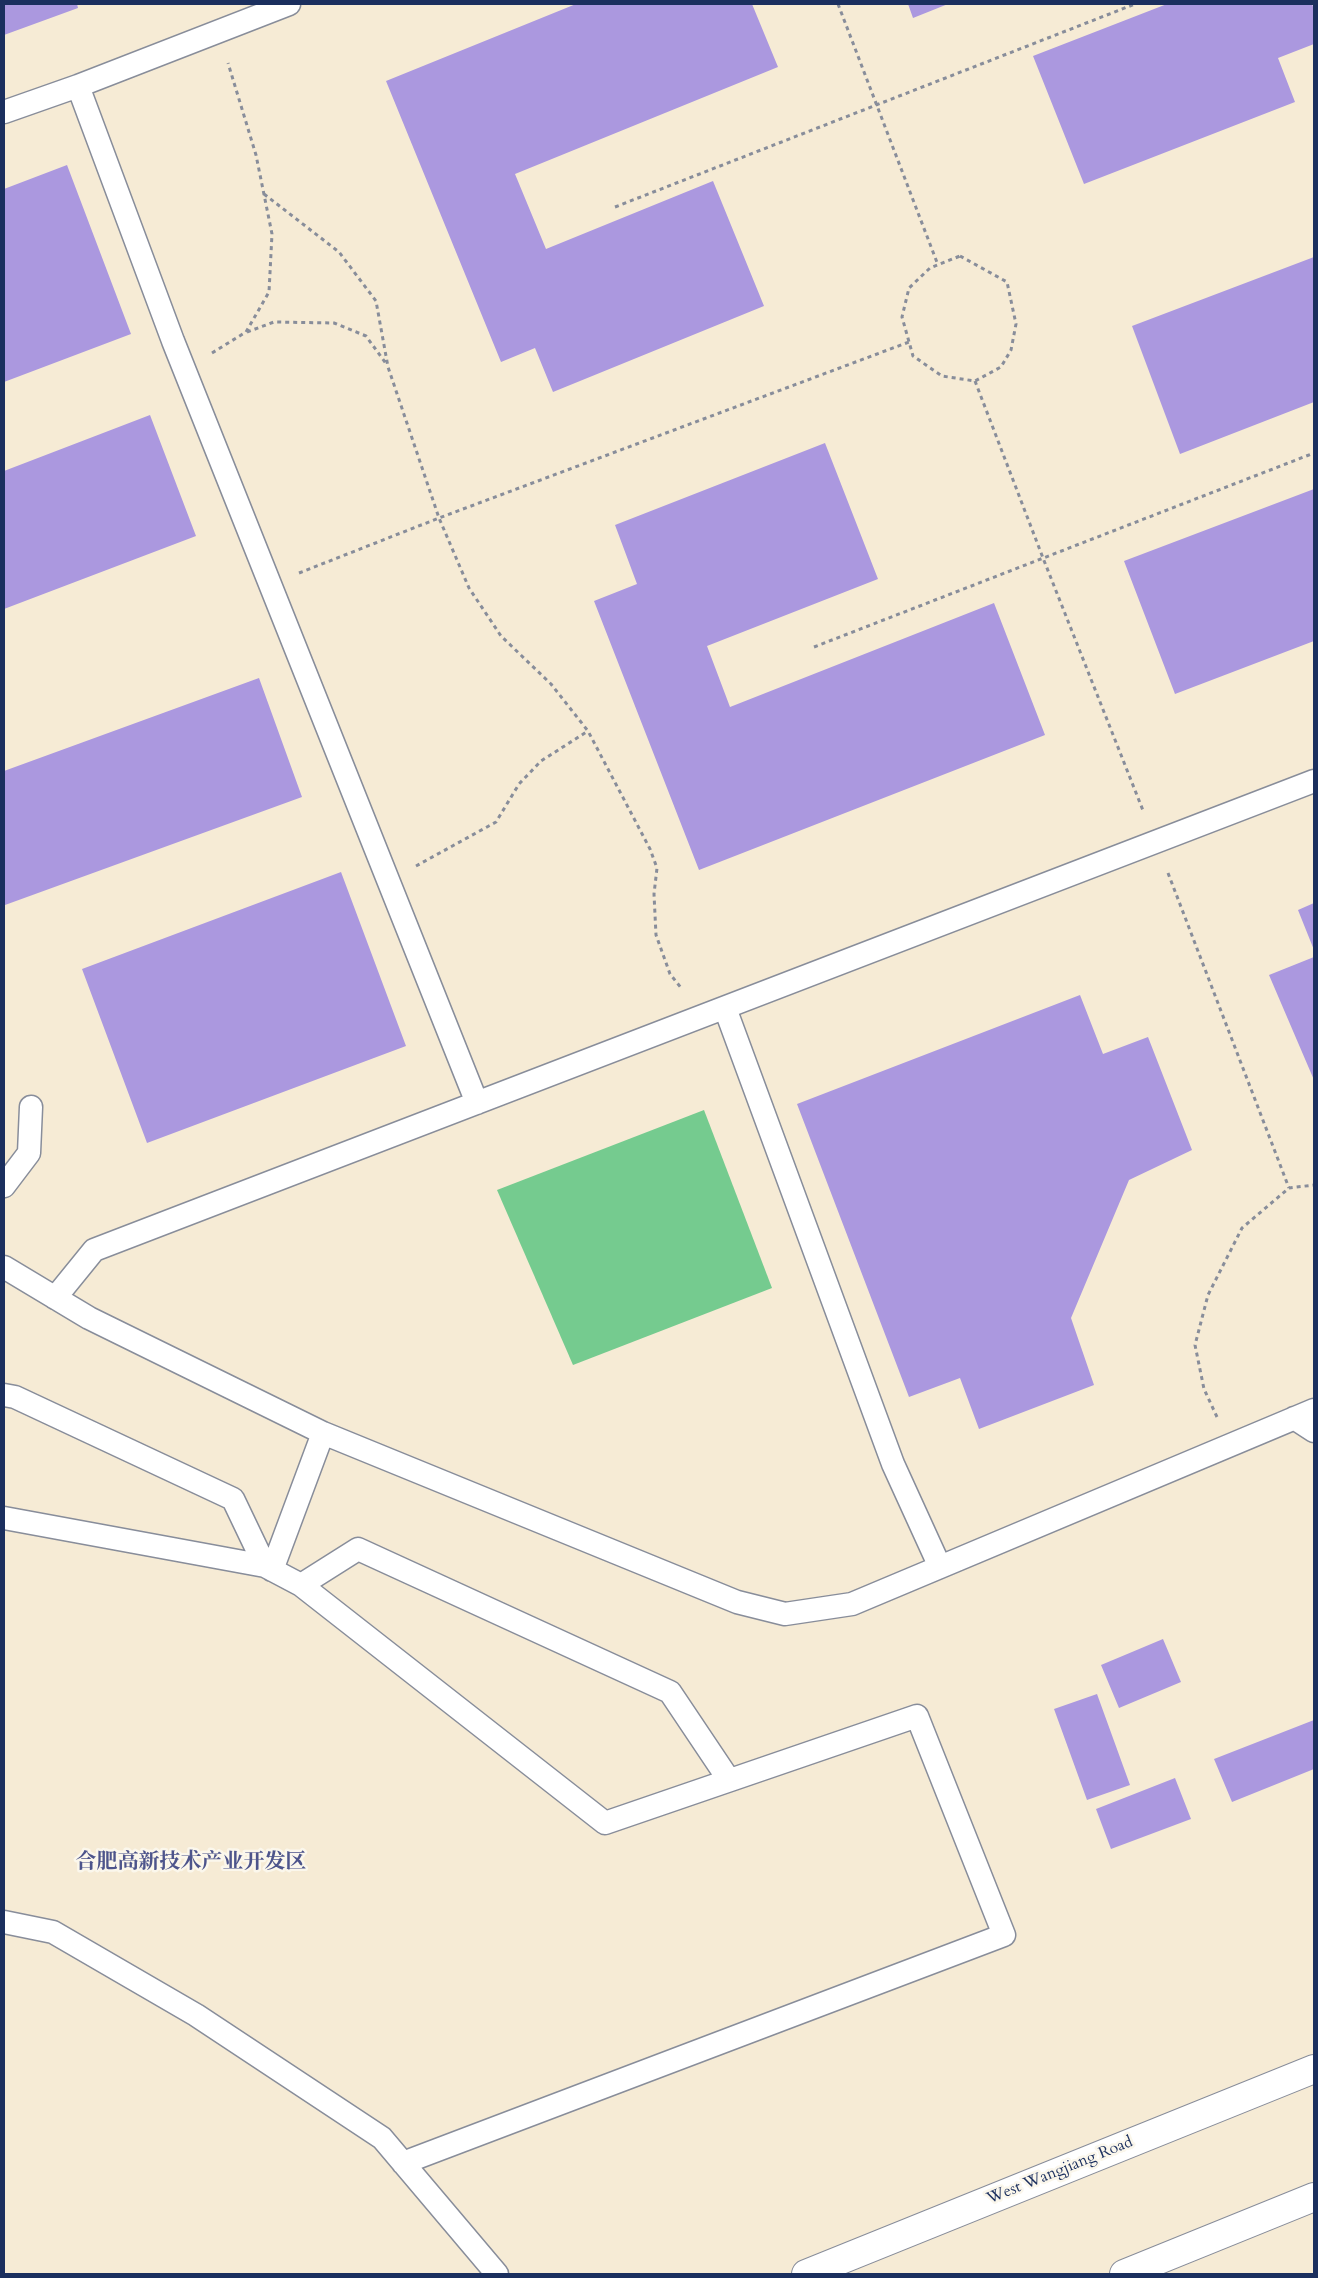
<!DOCTYPE html>
<html>
<head>
<meta charset="utf-8">
<style>
  body { margin:0 }
  #map { position:relative; width:1318px; height:2278px; overflow:hidden; background:#f6ebd5; font-family:Cardo,serif }
  canvas { display:block }
  .frame { position:absolute; inset:0; border:5px solid #1b2f5e; pointer-events:none }
</style>
</head>
<body>
<div id="map">
<canvas width="1318" height="2278"></canvas>
<div class="frame"></div>
</div>
<script>
const g = document.querySelector('canvas').getContext('2d');
g.lineJoin = 'round';
function fillPath(path, color) { g.fillStyle = color; g.fill(path, 'evenodd'); }
function stroke(path, color, width, dash) { g.strokeStyle = color; g.lineWidth = width; g.lineCap = dash ? 'butt' : 'round'; g.setLineDash(dash || []); g.stroke(path); }
function drawText(font, color, halo, rows, align = 'center') {
  g.font = font + ' Cardo,"Noto Serif SC",serif'; g.lineWidth = 5; g.setLineDash([]); g.textBaseline = 'middle'; g.strokeStyle = halo; g.fillStyle = color; for (const [text, x, y, turn = 0] of rows) {
    g.save(); g.translate(x, y); g.rotate((+turn || 0) * Math.PI / 180); g.textAlign = isNaN(turn) ? turn : align; if (halo) g.strokeText(text, 0, 0); g.fillText(text, 0, 0); g.restore();
  }
}
fillPath(new Path2D(`
  M 704,1110 L 772,1288 L 573,1365 L 497,1190 Z`), '#75cb8f');
fillPath(new Path2D(`
  M 4,4 L 77,4 L 78,8 L 4,35 Z
  M 576,4 L 752,4 L 778,67 L 515,174 L 546,249 L 713,181 L 764,306 L 553,392 L 535,348 L 501,362 L 386,81 Z
  M 908,4 L 948,4 L 913,18 Z
  M 1167,4 L 1312,4 L 1314,9 L 1314,44 L 1278,58 L 1295,102 L 1084,184 L 1033,56 Z
  M 67,165 L 131,334 L 4,382 L 4,189 Z
  M 1314,257 L 1314,402 L 1180,454 L 1132,326 Z
  M 150,415 L 196,536 L 4,609 L 4,471 Z
  M 825,443 L 878,579 L 707,646 L 730,707 L 994,603 L 1045,735 L 699,870 L 594,601 L 637,584 L 615,525 Z
  M 1314,489 L 1314,641 L 1175,694 L 1124,561 Z
  M 259,678 L 302,797 L 5,905 L 4,771 Z
  M 341,872 L 406,1046 L 147,1143 L 82,969 Z
  M 1314,903 L 1314,950 L 1298,910 Z
  M 1314,957 L 1314,1080 L 1269,975 Z
  M 1080,995 L 1103,1054 L 1148,1037 L 1192,1150 L 1129,1180 L 1071,1318 L 1094,1385 L 979,1429 L 960,1378 L 909,1397 L 797,1104 Z
  M 1163,1639 L 1181,1682 L 1119,1708 L 1101,1665 Z
  M 1097,1694 L 1130,1785 L 1087,1800 L 1054,1709 Z
  M 1314,1720 L 1314,1769 L 1232,1802 L 1214,1759 Z
  M 1175,1778 L 1191,1819 L 1111,1849 L 1096,1809 Z`), '#ab98df');
const service = new Path2D(`
  M 78,86 L 173,341 L 477,1103
  M 4,112 L 78,86 L 289,4
  M 725,1008 L 893,1464 L 940,1567
  M 4,1186 L 29,1153 L 31,1107
  M 4,1267 L 89,1318 L 323,1433 L 737,1602 L 785,1614 L 852,1604 L 1314,1410
  M 55,1298 L 94,1250 L 1314,781
  M 4,1395 L 15,1397 L 233,1499 L 265,1566
  M 1294,1418 L 1314,1431
  M 4,1518 L 265,1566 L 301,1585 L 605,1823 L 917,1716 L 1004,1935 L 403,2163
  M 272,1570 L 323,1433
  M 301,1585 L 358,1549 L 670,1692 L 729,1780
  M 4,1922 L 53,1932 L 196,2015 L 382,2138 L 497,2274`);
const primary = new Path2D(`
  M 806,2274 L 1314,2069
  M 1124,2274 L 1314,2197`);
stroke(service, '#888d9a', 25);
stroke(primary, '#888d9a', 30);
stroke(new Path2D(`
  M 838,4 L 938,265
  M 264,194 L 339,252 L 376,301 L 388,367 L 439,518 L 469,588 L 501,636 L 551,684 L 588,731 L 650,849 L 657,868 L 654,894 L 656,935 L 670,974 L 682,989
  M 615,207 L 1135,4
  M 960,256 L 1007,282 L 1016,324 L 1011,350 L 1001,367 L 975,381 L 942,376 L 913,356 L 902,317 L 909,288 L 930,268 Z
  M 247,332 L 274,322 L 334,323 L 366,336 L 387,365
  M 212,353 L 246,332 L 269,292 L 272,234 L 256,155 L 228,63
  M 975,381 L 1043,558 L 1144,813
  M 299,573 L 439,518 L 909,342
  M 814,647 L 1314,453
  M 416,866 L 496,822 L 519,784 L 541,761 L 588,731
  M 1168,873 L 1289,1188
  M 1217,1417 L 1204,1389 L 1195,1345 L 1208,1295 L 1242,1228 L 1289,1188 L 1314,1185`), '#888d9a', 3, [4, 4]);
stroke(service, '#fff', 22);
stroke(primary, '#fff', 28);
drawText('16px', '#1b2f5e', '#fbf7ec', [
  ["West Wangjiang Road",1060,2171,-22]
]);
drawText('bold 21px', '#4d548b', '#fbf7ec', [
  ["合肥高新技术产业开发区",191,1863]
]);
</script>
</body>
</html>
